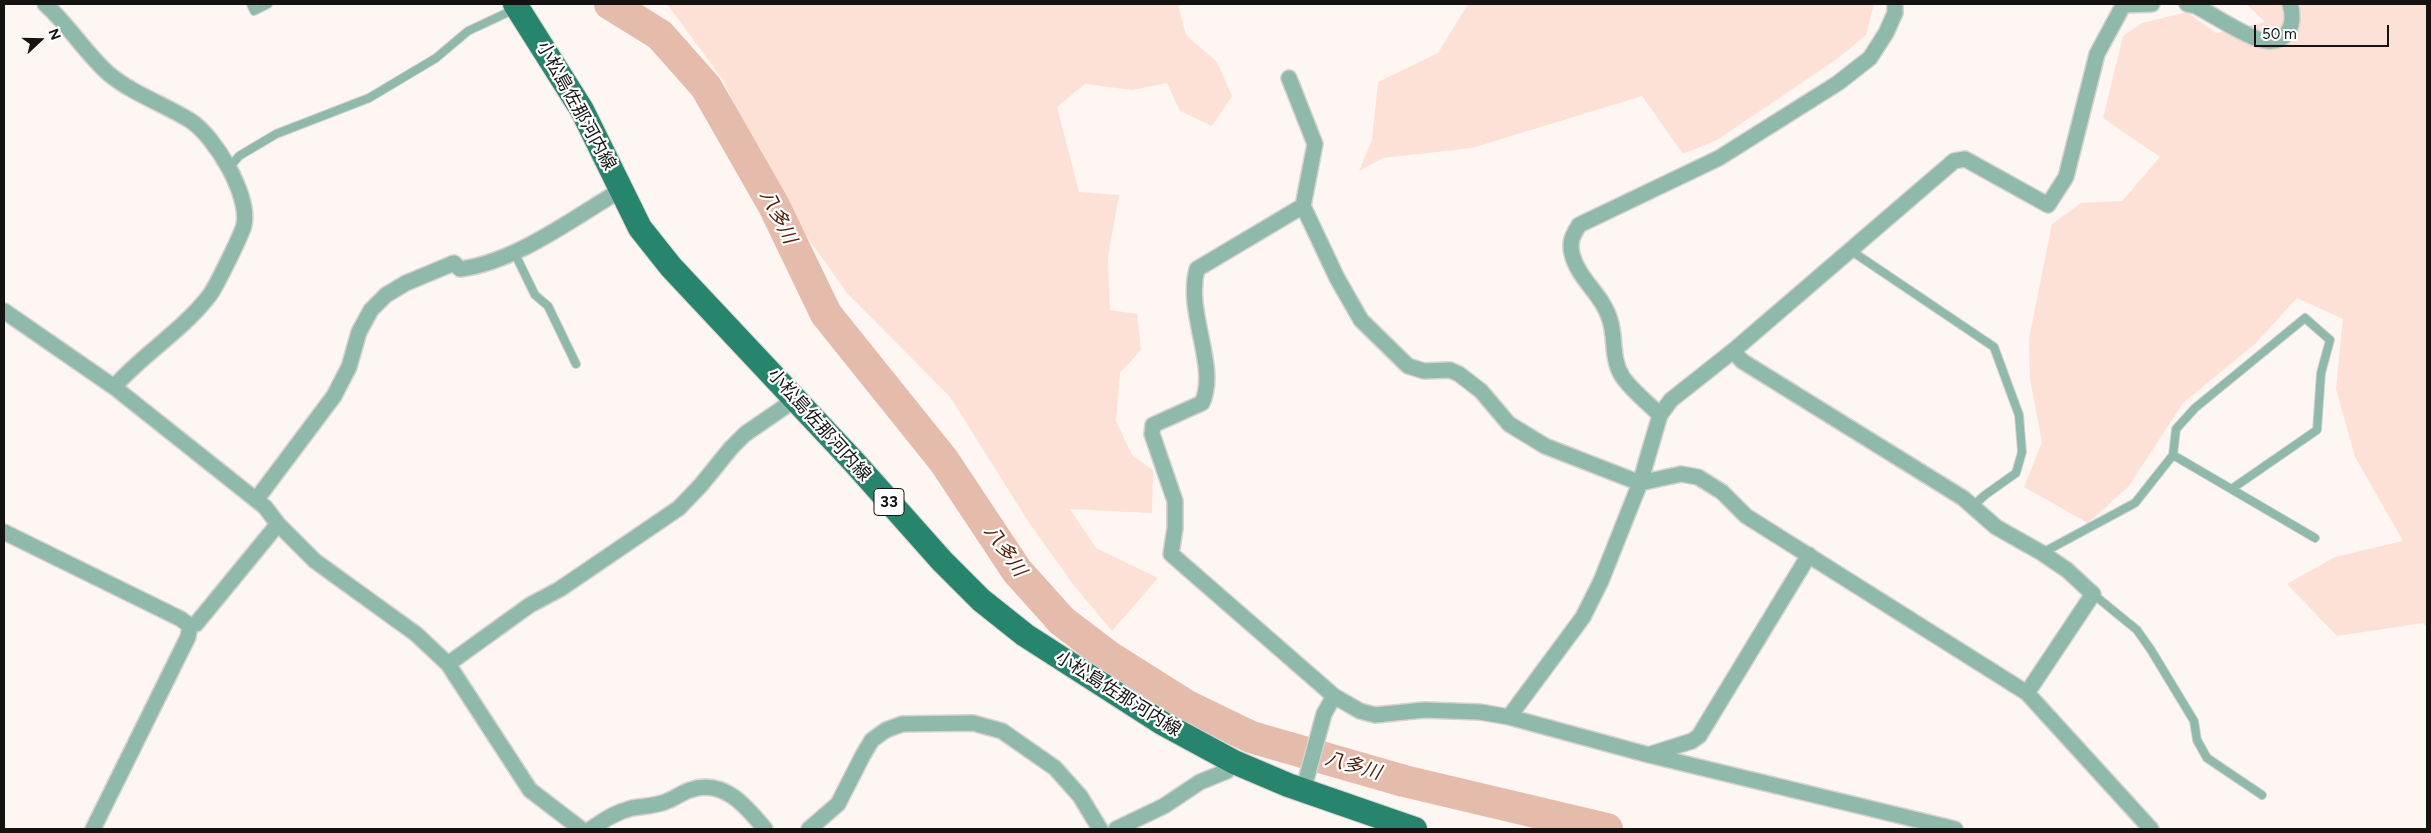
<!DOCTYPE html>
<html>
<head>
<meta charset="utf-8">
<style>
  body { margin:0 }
  #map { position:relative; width:2431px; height:833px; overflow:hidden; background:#fdf6f3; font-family:Figtree,sans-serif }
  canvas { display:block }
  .frame { position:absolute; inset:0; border:5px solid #151212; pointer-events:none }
  .north { position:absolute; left:15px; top:15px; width:50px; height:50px; -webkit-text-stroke:4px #fff; paint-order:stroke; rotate:69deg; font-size:14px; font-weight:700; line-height:20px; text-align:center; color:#151212 }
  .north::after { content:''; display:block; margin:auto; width:18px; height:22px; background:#151212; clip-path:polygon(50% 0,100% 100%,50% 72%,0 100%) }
  .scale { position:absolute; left:2254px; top:25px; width:135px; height:22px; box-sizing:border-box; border:2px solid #151212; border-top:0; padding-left:6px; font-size:15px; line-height:18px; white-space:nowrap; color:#151212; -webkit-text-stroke:4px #fff; paint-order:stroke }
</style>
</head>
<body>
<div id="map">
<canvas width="2431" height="833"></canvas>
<div class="frame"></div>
<div class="north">N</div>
<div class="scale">50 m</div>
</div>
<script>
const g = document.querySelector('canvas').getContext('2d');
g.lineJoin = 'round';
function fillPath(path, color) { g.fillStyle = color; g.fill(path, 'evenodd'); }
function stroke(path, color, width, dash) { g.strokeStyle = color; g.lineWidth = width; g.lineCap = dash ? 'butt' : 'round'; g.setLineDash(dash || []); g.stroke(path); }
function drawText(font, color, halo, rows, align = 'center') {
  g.font = font + ' Figtree,"Noto Sans JP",sans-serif'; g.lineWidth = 4.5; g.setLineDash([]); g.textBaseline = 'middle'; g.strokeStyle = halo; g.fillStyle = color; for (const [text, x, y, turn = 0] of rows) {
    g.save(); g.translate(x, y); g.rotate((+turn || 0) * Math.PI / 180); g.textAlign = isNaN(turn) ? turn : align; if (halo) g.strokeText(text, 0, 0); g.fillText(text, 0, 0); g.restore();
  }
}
fillPath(new Path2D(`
  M 667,4 L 1178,4 L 1186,35 L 1217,62 L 1232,96 L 1212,126 L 1180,111 L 1167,83 L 1132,90 L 1085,84 L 1057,107 L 1079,192 L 1119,195 L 1108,257 L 1110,310 L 1137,314 L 1141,350 L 1120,373 L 1116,421 L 1132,455 L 1153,470 L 1152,513 L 1070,509 L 1096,548 L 1158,578 L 1112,631 L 1072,583 L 1028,521 L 950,397 L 847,293 L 765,178 L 723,80 Z
  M 1468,4 L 1874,4 L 1866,35 L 1837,59 L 1717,140 L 1683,154 L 1642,96 L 1472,148 L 1383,158 L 1359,171 L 1372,140 L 1378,82 L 1438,53 Z
  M 2246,4 L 2427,4 L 2427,628 L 2423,623 L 2337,636 L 2287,584 L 2335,557 L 2403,541 L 2355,457 L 2336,389 L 2343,319 L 2297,298 L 2256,343 L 2183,403 L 2129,486 L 2088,523 L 2024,487 L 2042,442 L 2030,379 L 2029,339 L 2052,224 L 2081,203 L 2122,201 L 2160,157 L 2103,118 L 2123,36 L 2142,23 L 2187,12 L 2216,33 L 2265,22 Z`), '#fde1d6');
stroke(new Path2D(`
  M 610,4 L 660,35 L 706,87 L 774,206 L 826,314 L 944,461 L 1017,571 L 1062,621 L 1108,656 L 1187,706 L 1251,737 L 1404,781 L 1607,829`), '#e5bcac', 32);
const service = new Path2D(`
  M 251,4 L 254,11 L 268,4
  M 229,168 L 239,156 L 276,134 L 369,98 L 436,58 L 468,31 L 515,9
  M 1850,250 L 1994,347 L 2019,415 L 2022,452 L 2016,473 L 1985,495 L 1974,505
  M 514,252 L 535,295 L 548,306 L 576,364
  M 2173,455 L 2176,429 L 2195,408 L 2305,318 L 2330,340 L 2321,373 L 2317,430 L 2233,488
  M 2042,553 L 2135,503 L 2173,455 L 2315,538
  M 2093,594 L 2137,630 L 2151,650 L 2194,721 L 2197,740 L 2207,758 L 2262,795`);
const minor = new Path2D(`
  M 45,4 C 69,25 85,53 109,74 C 133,94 164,104 191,121 C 215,137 250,195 244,225 C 242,234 215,289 209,296 C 182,331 143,354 114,387
  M 2187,4 L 2196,6 C 2215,16 2238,32 2258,39 C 2285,48 2297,27 2290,4
  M 2124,5 L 2152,4
  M 1289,78 L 1315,144 L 1303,206 L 1197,269 C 1185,313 1219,367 1202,403 L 1153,425 L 1152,434 L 1175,501 L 1175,528 L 1171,554 L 1334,696
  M 1303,206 L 1337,278 L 1361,320 L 1408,366 L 1424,371 L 1450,370 L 1459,374 L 1481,391 L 1509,424 L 1545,446 L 1640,483 L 1681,474 L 1698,477 L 1722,492 L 1746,516 L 2027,693 L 2151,829
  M 4,311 L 114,387 L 265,507 L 278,524 L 315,561 L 416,634 L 448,664 L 530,790 L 581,829
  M 1733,351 L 1742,361 L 1963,498 L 1996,527 L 2042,553 L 2067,570 L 2093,594 L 2027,693
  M 1660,415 L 1671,400 L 1733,351 L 1954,161 L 1965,159 L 2048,205 L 2066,177 L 2097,54 L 2124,4
  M 256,500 L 334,396 L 349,367 L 359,332 L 371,310 L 386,295 L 406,283 L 454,263 L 460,269 C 516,262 573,218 621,190
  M 4,532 L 181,619 L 190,626
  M 448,664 L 530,605 L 560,589 L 679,508 L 701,485 L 731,448 L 745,434 L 796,399
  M 1509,717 L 1583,617 L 1601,581 L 1640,483 L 1660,415 C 1648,403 1631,390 1622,376 C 1611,358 1616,339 1610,320 C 1603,295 1578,279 1572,254 C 1569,241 1573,235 1579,225 L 1719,158 L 1838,83 L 1870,58 L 1886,33 L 1895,13 L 1895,4
  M 1651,754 L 1692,741 L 1699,736 L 1809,555
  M 1303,791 L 1324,714 L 1334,696 L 1360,711 L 1375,715 L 1424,710 L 1480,712 L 1509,717 L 1649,755 L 1955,829
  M 93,829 L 188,637 L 190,626 L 196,624 L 278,524
  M 591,829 C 604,820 616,812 632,808 C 643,806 655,806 665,802 C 674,799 681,793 690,790 C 723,778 746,806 765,829
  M 809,829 L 838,804 L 863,755 L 872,740 L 886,730 L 902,724 L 973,723 L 1002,731 L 1055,768 L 1080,796 L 1100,829
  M 1116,829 L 1164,806 L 1200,782 L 1227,771 L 1234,762`);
const primary = new Path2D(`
  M 515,4 L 582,110 L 640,228 L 671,267 L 854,462 L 942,561 L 981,600 L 1025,635 L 1162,723 L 1234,762 L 1288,785 L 1415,829`);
stroke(service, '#d8d2cf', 10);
stroke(minor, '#d8d2cf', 18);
stroke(primary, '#d8d2cf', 26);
stroke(service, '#8fbaab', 8);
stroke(minor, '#8fbaab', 15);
stroke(primary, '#26856c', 24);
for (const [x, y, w] of [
  [889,502,30]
]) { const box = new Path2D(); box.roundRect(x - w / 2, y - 13.5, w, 27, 4); g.fillStyle = '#fff'; g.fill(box); stroke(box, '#151212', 1); }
drawText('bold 16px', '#151212', null, [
  ["33",889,502]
]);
drawText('18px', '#151212', '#fff', [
  ["小松島佐那河内線",576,106,61],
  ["小松島佐那河内線",819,425,48],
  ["小松島佐那河内線",1118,694,32]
]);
drawText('italic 19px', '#4f1d05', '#fff', [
  ["八多川",778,217,63],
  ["八多川",1005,551,55],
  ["八多川",1353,766,16]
]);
</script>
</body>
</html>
